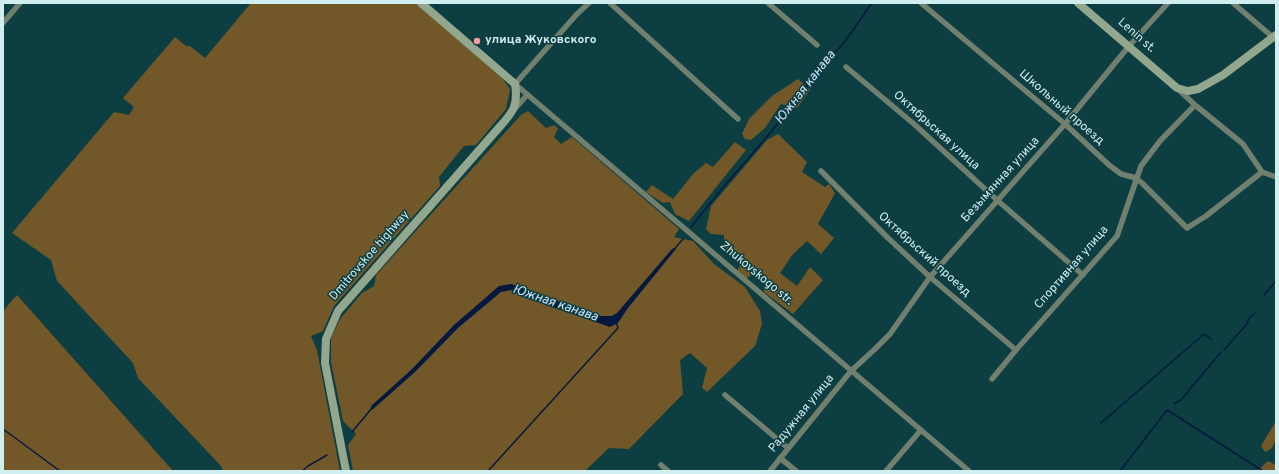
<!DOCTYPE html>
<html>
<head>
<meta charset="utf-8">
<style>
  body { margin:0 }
  #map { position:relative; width:1279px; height:474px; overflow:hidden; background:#0d3e41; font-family:Overpass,sans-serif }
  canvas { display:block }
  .frame { position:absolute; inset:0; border:4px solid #d0eef0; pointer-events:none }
</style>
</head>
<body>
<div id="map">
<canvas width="1279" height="474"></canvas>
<div class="frame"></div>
</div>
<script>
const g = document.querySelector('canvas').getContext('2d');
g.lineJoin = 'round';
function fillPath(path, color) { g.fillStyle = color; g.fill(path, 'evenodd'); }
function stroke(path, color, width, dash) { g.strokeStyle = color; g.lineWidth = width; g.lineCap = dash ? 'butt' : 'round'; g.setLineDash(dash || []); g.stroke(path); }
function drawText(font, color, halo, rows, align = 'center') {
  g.font = font + ' Overpass,sans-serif'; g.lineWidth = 3; g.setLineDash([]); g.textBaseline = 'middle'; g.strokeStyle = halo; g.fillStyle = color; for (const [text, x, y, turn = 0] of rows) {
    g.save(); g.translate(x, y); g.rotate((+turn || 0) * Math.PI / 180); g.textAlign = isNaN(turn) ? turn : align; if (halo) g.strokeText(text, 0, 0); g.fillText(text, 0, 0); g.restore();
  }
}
fillPath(new Path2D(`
  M 251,3 L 416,3 L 502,78 L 510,89 L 506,109 L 476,145 L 464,146 L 439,177 L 440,186 L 334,306 L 323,331 L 311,336 L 317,350 L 340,471 L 223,471 L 221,466 L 138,378 L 133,363 L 57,281 L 51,260 L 12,233 L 114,112 L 129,115 L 134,107 L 123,98 L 175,37 L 186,46 L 190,46 L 205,58 Z
  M 798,79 L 810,90 L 797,108 L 781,104 L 765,128 L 751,140 L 745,139 L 742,134 L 749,119 L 772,96 Z
  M 528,111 L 546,128 L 555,125 L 558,129 L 554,137 L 561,144 L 572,137 L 679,229 L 674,237 L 693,241 L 714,264 L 745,287 L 760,311 L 762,324 L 755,346 L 707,392 L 702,388 L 707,368 L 690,353 L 680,360 L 683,394 L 629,449 L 609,448 L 585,471 L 353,471 L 348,445 L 356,434 L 343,421 L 331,362 L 331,338 L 340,319 L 362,293 L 374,286 L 376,275 L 521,115 Z
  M 778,134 L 807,162 L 802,172 L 825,187 L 829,184 L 835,193 L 818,224 L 834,238 L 821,254 L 807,241 L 793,254 L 780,273 L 797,286 L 810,267 L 823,280 L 793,314 L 764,292 L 764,281 L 753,273 L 745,280 L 736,272 L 741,265 L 724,249 L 724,235 L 711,234 L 706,229 L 711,206 L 767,140 Z
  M 735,142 L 746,150 L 689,221 L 675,214 L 670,202 L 663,203 L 646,192 L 652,185 L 673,199 L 694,173 L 706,163 L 713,167 Z
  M 17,295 L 173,471 L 3,471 L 3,311 Z
  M 1276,421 C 1276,432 1278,449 1265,452 L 1261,446 Z
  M 1268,461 L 1276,465 L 1276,471 L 1259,471 L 1258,470 Z`), '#725828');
fillPath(new Path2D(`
  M 676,247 L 676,249 L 628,308 L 618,323 L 610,327 L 523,297 L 511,290 L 501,292 L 458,328 L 415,372 L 372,410 L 371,406 L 411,370 L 454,325 L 499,286 L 511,284 L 600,316 L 612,316 L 617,313 L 672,249 Z`), '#041840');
stroke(new Path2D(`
  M 691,227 L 720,191 L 771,132 L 822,67 L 843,44 L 872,3
  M 676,247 L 683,239
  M 1264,295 L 1276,281
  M 1224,350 L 1246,325 L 1250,317 L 1255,313
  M 1174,404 L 1181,400 L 1221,352
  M 1101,423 L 1204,334 L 1211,339
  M 3,429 L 60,471
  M 352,432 L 372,408
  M 302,471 L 308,466 L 327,455
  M 488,471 L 618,328 L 616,322
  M 1120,471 L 1167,410 L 1263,471`), '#041840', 1.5);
stroke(new Path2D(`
  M 589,3 L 577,14 L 515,84 L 969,471
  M 610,3 L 738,119
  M 768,3 L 817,45
  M 921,3 L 1065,124 L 1109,165 L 1121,174 L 1136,178 L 1142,183 L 1187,228 L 1206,216 L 1262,172
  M 1233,3 L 1275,39
  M 3,23 L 20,3
  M 846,67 L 914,124 L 997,200 L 1083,275
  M 1179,90 L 1195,105 L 1243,144 L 1262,172 L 1276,177
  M 514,110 L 527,95
  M 821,171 L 888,238 L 930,277 L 1016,350
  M 992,379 L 1016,350 L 1117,236 L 1141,166 L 1160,141 L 1195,105
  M 725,395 L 788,448
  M 780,458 L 796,471
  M 661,465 L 668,471
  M 770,471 L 851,371 L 875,349 L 890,334 L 930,277 L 1065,124 L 1129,46 L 1168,3
  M 886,471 L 921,430`), '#717f6f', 5.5);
stroke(new Path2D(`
  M 1078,3 L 1177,88 L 1188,91 L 1198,89 L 1223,75 L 1276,35
  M 346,471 L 325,363 L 326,339 L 338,311 L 496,131 C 511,114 519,108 515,84 L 421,3`), '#92a78e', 8);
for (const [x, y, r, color] of [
  [477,41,4,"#f59b99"]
]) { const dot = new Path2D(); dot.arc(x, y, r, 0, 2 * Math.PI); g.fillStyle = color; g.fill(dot); stroke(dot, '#0d3e41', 1.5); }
drawText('12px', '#d0eef0', '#0d3e41', [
  ["Lenin st.",1136,36,41],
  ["Школьный проезд",1061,108,41],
  ["Октябрьская улица",936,131,42],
  ["Безымянная улица",1001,180,-48],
  ["Октябрьский проезд",924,255,42],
  ["Dmitrovskoe highway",370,256,-49],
  ["Спортивная улица",1072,268,-49],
  ["Zhukovskogo str.",756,274,40],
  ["Радужная улица",802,414,-51]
]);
drawText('bold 12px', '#d0eef0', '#0d3e41', [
  ["улица Жуковского",485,41]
], 'left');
drawText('italic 13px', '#cfe0fe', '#0d3e41', [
  ["Южная канава",806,88,-52],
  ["Южная канава",555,304,19]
]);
</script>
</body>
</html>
